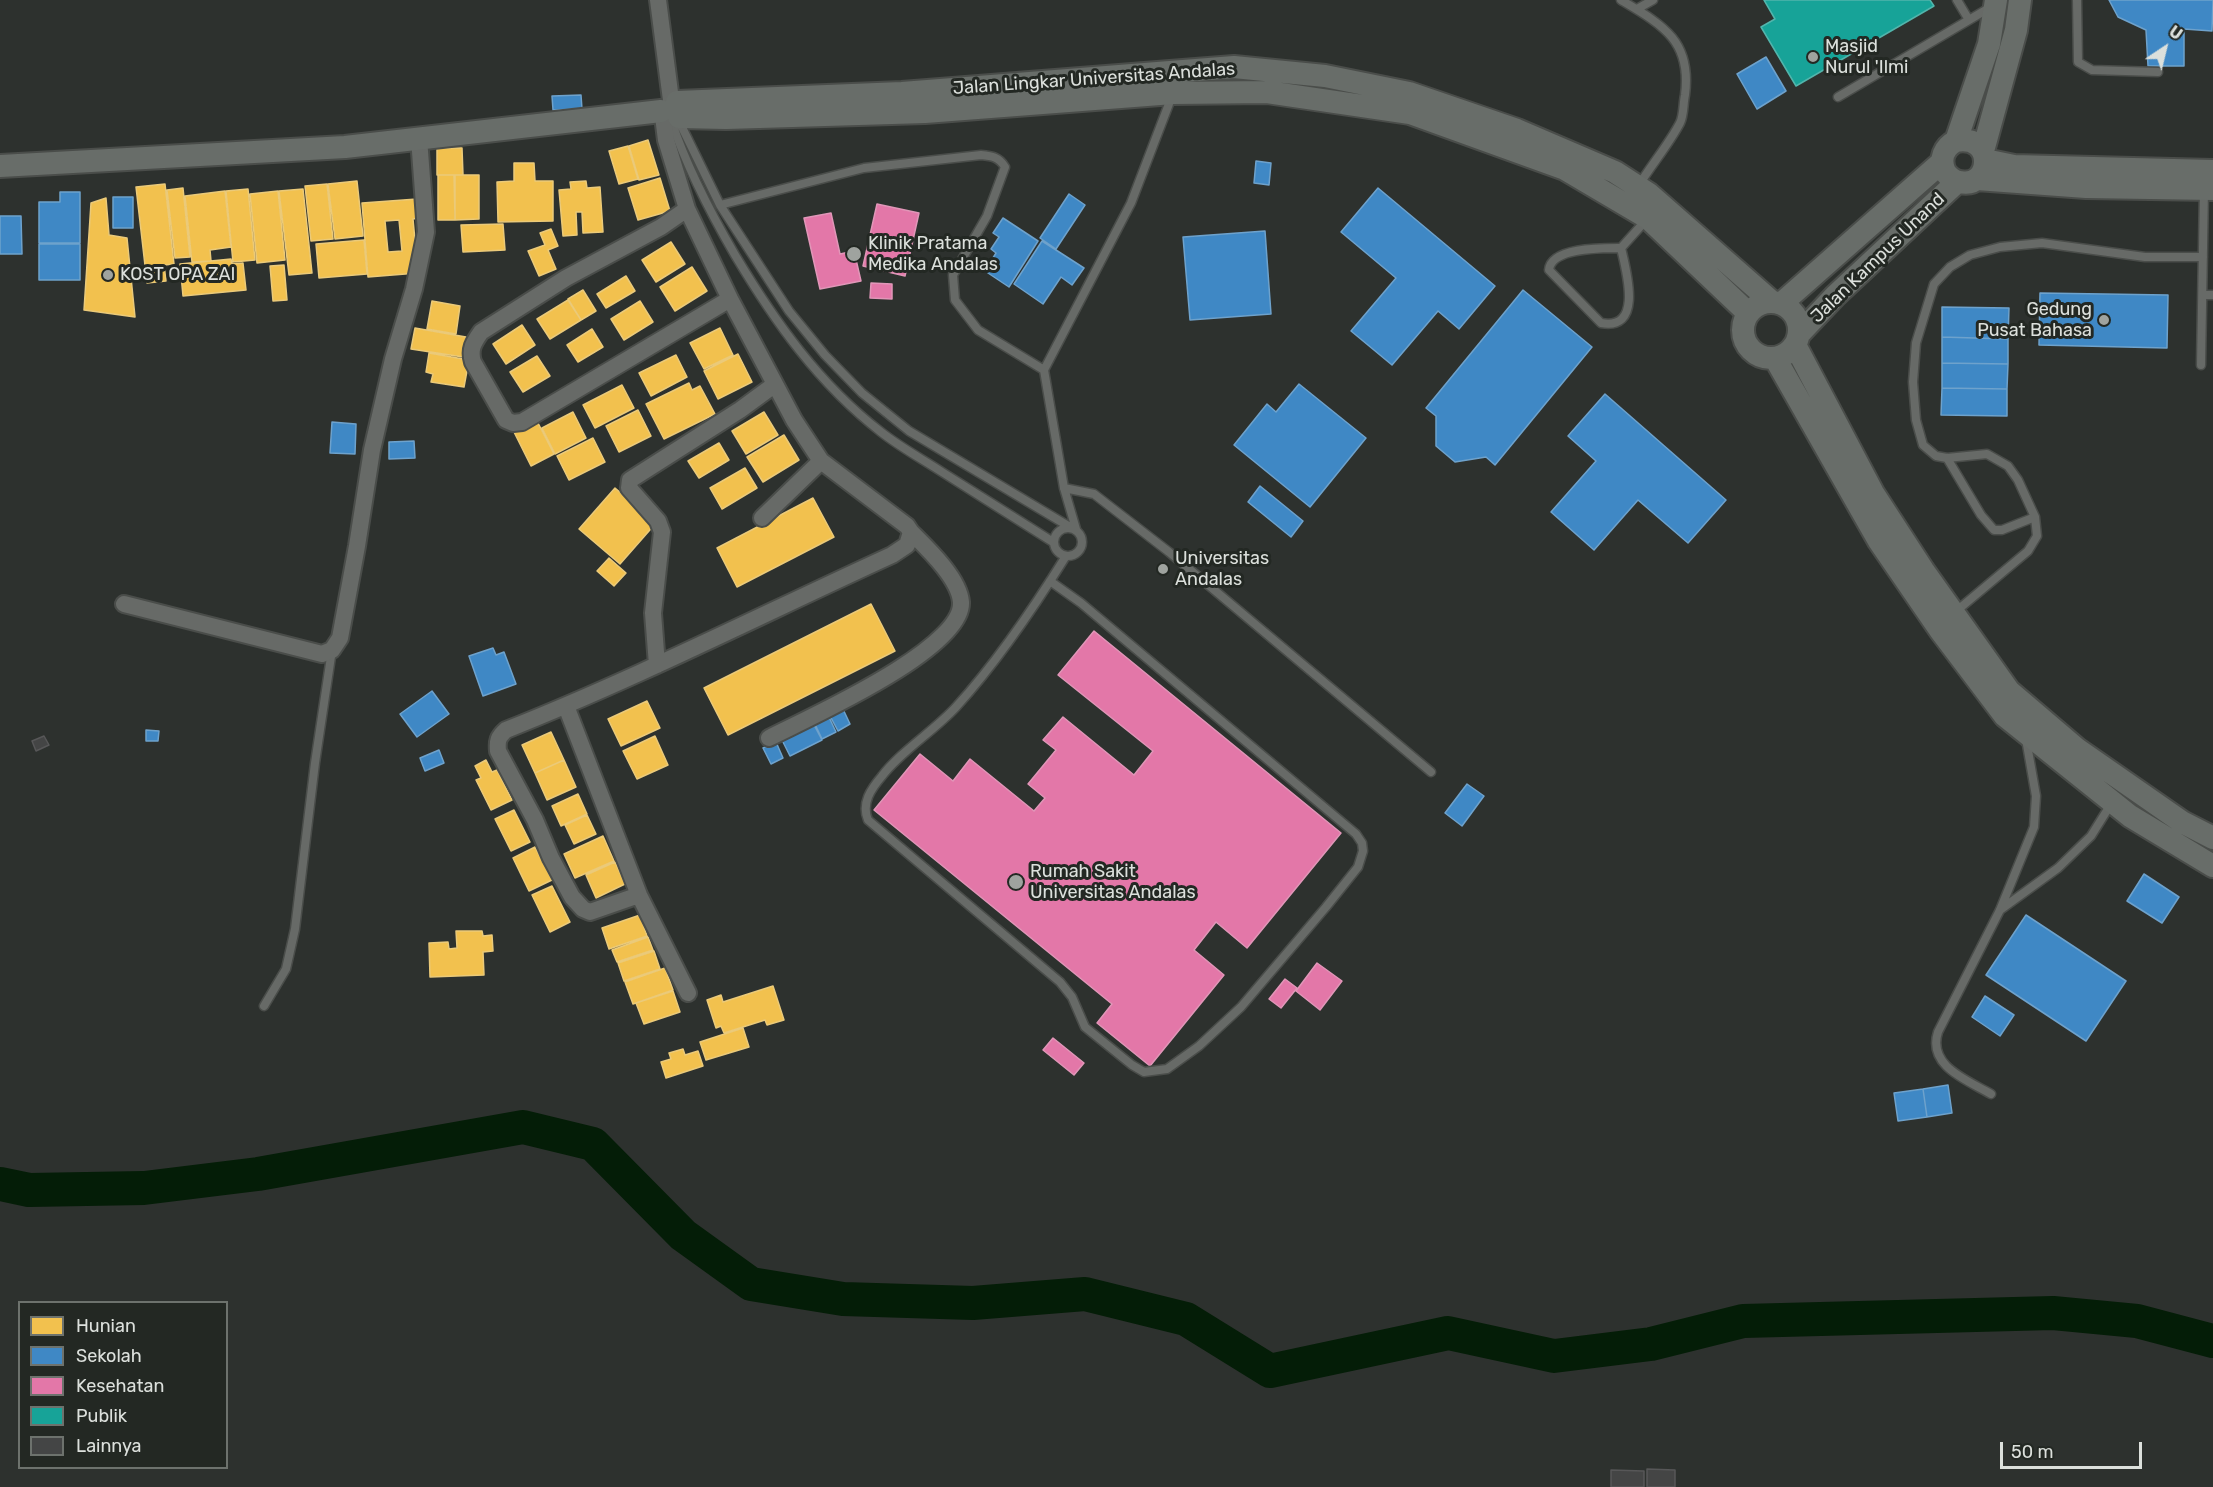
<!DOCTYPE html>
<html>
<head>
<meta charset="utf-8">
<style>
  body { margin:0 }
  #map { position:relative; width:2213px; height:1487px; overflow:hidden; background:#2d312e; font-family:Rubik,sans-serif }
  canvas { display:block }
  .legend { position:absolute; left:18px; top:1301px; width:210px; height:168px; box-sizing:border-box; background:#232823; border:2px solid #6d726d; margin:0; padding:8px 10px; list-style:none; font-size:18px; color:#dce0dc }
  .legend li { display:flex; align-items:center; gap:12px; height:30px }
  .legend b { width:30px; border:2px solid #6d726d }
  .north { position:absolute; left:2135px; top:18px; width:60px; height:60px; -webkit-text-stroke:4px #232823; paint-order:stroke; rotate:35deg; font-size:16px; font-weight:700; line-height:24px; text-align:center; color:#dce0dc }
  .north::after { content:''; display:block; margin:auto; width:21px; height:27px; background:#dce0dc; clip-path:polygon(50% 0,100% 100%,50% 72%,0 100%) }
  .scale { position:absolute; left:2000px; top:1442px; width:142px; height:27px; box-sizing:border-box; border:3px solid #dce0dc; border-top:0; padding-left:8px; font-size:18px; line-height:21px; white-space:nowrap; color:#dce0dc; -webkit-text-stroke:4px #232823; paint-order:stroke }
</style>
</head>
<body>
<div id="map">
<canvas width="2213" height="1487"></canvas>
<ul class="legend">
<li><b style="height:16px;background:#f2c14e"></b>Hunian</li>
<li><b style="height:16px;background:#3f88c5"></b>Sekolah</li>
<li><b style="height:16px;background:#e377a8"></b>Kesehatan</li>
<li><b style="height:16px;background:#17a398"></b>Publik</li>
<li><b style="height:16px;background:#444545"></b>Lainnya</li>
</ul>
<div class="north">U</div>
<div class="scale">50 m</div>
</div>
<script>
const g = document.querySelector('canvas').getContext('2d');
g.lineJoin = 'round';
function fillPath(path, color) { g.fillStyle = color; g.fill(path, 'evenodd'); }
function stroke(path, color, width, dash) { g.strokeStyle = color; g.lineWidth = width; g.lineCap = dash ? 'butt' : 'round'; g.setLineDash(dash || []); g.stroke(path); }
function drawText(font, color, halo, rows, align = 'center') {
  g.font = font + ' Rubik,sans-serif'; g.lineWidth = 6; g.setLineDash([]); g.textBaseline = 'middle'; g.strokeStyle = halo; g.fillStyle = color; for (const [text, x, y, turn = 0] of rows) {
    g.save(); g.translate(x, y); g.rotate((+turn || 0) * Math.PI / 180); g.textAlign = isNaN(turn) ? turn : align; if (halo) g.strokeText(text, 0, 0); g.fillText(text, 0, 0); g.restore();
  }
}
const homes = new Path2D(`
  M 648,140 L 659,175 L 639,180 L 629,146 Z
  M 628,146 L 638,179 L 619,184 L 609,151 Z
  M 437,148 L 462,148 L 463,175 L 437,175 Z
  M 514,163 L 534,163 L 535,181 L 553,181 L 553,221 L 498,222 L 497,182 L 514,181 Z
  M 438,175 L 454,175 L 455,220 L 438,220 Z
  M 455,175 L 479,175 L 479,219 L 455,220 Z
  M 660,178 L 670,211 L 638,220 L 628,188 Z
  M 357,181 L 363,236 L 335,239 L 328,184 Z
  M 586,181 L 587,188 L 600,187 L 603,232 L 583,233 L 582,212 L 576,212 L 577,235 L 563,236 L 559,190 L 571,189 L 570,182 Z
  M 165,184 L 174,264 L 164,265 L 166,281 L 147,283 L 136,187 Z
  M 327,184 L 333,239 L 311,241 L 305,186 Z
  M 183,188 L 190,257 L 175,258 L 167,190 Z
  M 248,189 L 255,260 L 233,262 L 226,191 Z
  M 303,189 L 312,273 L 289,275 L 279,191 Z
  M 225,191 L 231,247 L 210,250 L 211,261 L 192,262 L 185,196 Z
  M 278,191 L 285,260 L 257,263 L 250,194 Z
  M 106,198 L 109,235 L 127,238 L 135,317 L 84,310 L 91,203 Z
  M 417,199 L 419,218 L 413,219 L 418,273 L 368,277 L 362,203 ZM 399,220 L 402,251 L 388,252 L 385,221 Z
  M 503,224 L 505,250 L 463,252 L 461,225 Z
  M 551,229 L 558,246 L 548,250 L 556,269 L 539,276 L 528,251 L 545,245 L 540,233 Z
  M 364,240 L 367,274 L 319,278 L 316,244 Z
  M 671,242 L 685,264 L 656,282 L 642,260 Z
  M 231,259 L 232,264 L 243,263 L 246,290 L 183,296 L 180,264 Z
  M 284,265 L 287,300 L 273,301 L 270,266 Z
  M 692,267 L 707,291 L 675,311 L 660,287 Z
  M 626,276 L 635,291 L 606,308 L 597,294 Z
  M 583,290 L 596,311 L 581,320 L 568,299 Z
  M 568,300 L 581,320 L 550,339 L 537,319 Z
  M 432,301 L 460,306 L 456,334 L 427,329 Z
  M 640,301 L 653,322 L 624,340 L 611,319 Z
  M 522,325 L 535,345 L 506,364 L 493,344 Z
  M 415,328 L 466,337 L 463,357 L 411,349 Z
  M 720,328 L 733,355 L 704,369 L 690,343 Z
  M 592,329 L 603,347 L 578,362 L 567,345 Z
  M 429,353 L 469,360 L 464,387 L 431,382 L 433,374 L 426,372 Z
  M 738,354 L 752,382 L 718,399 L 704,371 Z
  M 676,355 L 687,377 L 651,396 L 639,373 Z
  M 537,356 L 550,376 L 523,392 L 510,372 Z
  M 689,383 L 692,390 L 700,386 L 715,414 L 664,439 L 646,404 Z
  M 622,385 L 634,408 L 595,428 L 583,405 Z
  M 638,410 L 651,436 L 619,452 L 606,426 Z
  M 573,412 L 586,438 L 555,454 L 542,428 Z
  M 764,412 L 778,435 L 746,454 L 732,431 Z
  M 537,421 L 554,454 L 531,466 L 514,432 Z
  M 784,435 L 799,460 L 763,482 L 747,457 Z
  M 593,438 L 605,462 L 569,480 L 557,456 Z
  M 719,443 L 729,460 L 699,478 L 688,461 Z
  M 745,468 L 757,488 L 722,509 L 710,488 Z
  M 615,488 L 656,523 L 620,564 L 579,529 Z
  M 813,498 L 834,537 L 737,587 L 717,548 Z
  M 609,558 L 626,573 L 614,586 L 597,571 Z
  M 871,604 L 895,651 L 728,735 L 704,688 Z
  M 647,701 L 660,728 L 621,746 L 608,719 Z
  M 551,732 L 564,760 L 535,773 L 522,745 Z
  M 655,736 L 668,765 L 637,779 L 623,751 Z
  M 486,760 L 492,772 L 497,770 L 512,800 L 491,810 L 476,780 L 481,778 L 475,766 Z
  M 564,760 L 576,787 L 547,800 L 535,773 Z
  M 578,794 L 587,814 L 561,826 L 552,806 Z
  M 514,810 L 530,842 L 511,851 L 495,819 Z
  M 587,815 L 596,834 L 574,844 L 565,825 Z
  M 603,836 L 614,861 L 575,878 L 564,854 Z
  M 535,847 L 552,880 L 529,891 L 513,858 Z
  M 615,862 L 625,884 L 596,898 L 586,875 Z
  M 552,886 L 570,922 L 550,932 L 532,895 Z
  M 640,915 L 647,936 L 609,949 L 602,928 Z
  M 456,931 L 482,931 L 483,936 L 492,935 L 493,951 L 483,952 L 484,975 L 430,977 L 429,943 L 448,942 L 449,949 L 457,948 Z
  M 648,937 L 653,950 L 617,962 L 612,950 Z
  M 654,951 L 660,969 L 624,981 L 618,963 Z
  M 665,968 L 673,990 L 633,1004 L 625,982 Z
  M 773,986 L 784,1020 L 767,1025 L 765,1020 L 724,1033 L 721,1026 L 716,1028 L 707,1000 L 721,995 L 723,1002 Z
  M 673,991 L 680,1012 L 644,1024 L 636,1003 Z
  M 743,1028 L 749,1047 L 706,1060 L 700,1042 Z
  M 683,1049 L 685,1055 L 698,1051 L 703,1066 L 666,1078 L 661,1062 L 671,1059 L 669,1053 Z`);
fillPath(homes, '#f2c14e');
stroke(homes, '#ebca79', 1.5);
const schools = new Path2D(`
  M 2109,0 L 2213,0 L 2212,31 L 2184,29 L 2184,66 L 2148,66 L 2146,30 L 2118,17 Z
  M 1766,57 L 1786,91 L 1757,109 L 1737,74 Z
  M 581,95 L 582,109 L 553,110 L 552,96 Z
  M 1256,161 L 1271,163 L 1269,185 L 1254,183 Z
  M 1378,188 L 1495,286 L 1459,329 L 1438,311 L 1392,365 L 1351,331 L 1396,278 L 1341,232 Z
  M 60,192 L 80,192 L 80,243 L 39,243 L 39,202 L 60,202 Z
  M 1069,194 L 1085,205 L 1056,249 L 1040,238 Z
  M 113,197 L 133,197 L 133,228 L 113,228 Z
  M 0,216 L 21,216 L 22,254 L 0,254 Z
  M 1003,218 L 1038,241 L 1009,287 L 985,271 L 996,253 L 991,249 L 999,237 L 993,233 Z
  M 1265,231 L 1271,314 L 1190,320 L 1183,237 Z
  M 1042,241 L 1084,268 L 1072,285 L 1061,277 L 1043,304 L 1014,284 Z
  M 39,244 L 80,244 L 80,280 L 39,280 Z
  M 1523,290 L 1592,347 L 1495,465 L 1486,457 L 1455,462 L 1436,446 L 1436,416 L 1426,408 Z
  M 2040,293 L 2168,295 L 2167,348 L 2039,345 Z
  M 1942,307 L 2009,308 L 2008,339 L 1942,337 Z
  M 1942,337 L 2008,339 L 2008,364 L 1942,363 Z
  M 1942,363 L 2008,364 L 2007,389 L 1942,388 Z
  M 1299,384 L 1366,438 L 1310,507 L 1234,445 L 1267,404 L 1276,412 Z
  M 1942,388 L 2007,389 L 2007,416 L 1941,415 Z
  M 1605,394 L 1726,500 L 1688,543 L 1638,500 L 1594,550 L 1551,512 L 1596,461 L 1568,436 Z
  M 332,422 L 356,424 L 355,454 L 330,453 Z
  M 414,441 L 415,458 L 389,459 L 389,442 Z
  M 1260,486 L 1303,521 L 1291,537 L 1248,502 Z
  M 493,648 L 496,655 L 504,652 L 516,684 L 483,696 L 469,656 Z
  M 432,691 L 449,714 L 417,737 L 400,714 Z
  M 842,707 L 850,724 L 838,731 L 829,714 Z
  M 828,715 L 836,732 L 822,739 L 814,722 Z
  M 813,723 L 822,740 L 790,756 L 781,738 Z
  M 146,730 L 159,731 L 158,741 L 146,741 Z
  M 776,742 L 783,758 L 771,764 L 763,748 Z
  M 439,750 L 444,763 L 425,771 L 420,758 Z
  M 1467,784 L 1484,796 L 1462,826 L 1445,813 Z
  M 2144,874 L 2179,897 L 2162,923 L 2127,901 Z
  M 2026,915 L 2126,981 L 2086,1041 L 1986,975 Z
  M 1985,996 L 2014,1015 L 2000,1036 L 1972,1017 Z
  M 1948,1085 L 1952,1113 L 1927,1117 L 1923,1089 Z
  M 1923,1089 L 1927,1117 L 1898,1121 L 1894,1093 Z`);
fillPath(schools, '#3f88c5');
stroke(schools, '#6ea2cc', 1.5);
const health = new Path2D(`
  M 877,204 L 919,213 L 905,276 L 863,266 Z
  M 831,213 L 840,254 L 854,251 L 861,281 L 820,289 L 804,218 Z
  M 871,283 L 892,284 L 892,299 L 870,298 Z
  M 1094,631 L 1341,833 L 1247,948 L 1216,922 L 1194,950 L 1224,975 L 1150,1066 L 1097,1023 L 1112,1004 L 874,810 L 920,754 L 953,781 L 970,759 L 1034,811 L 1045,798 L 1028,784 L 1056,750 L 1043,740 L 1063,717 L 1134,775 L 1153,751 L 1058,675 Z
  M 1317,963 L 1342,981 L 1320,1010 L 1296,991 Z
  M 1285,979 L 1297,988 L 1281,1008 L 1269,999 Z
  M 1053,1038 L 1084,1063 L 1074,1075 L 1043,1050 Z`);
fillPath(health, '#e377a8');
stroke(health, '#e196b8', 1.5);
const public = new Path2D(`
  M 1764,0 L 1930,0 L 1934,6 L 1796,86 L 1761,27 L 1775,19 Z`);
fillPath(public, '#17a398');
stroke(public, '#52b5ac', 1.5);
stroke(new Path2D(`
  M 0,1184 L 29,1190 L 144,1188 L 258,1174 L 523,1127 L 593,1144 L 683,1235 L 751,1284 L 843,1299 L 973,1303 L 1085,1294 L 1186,1319 L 1270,1371 L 1448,1333 L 1554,1356 L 1651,1344 L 1743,1321 L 2053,1313 L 2137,1321 L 2213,1341`), '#041d07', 34);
const building = new Path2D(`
  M 44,736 L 49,745 L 36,751 L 32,741 Z
  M 1647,1469 L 1675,1470 L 1675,1487 L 1647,1487 Z
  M 1611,1470 L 1644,1471 L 1644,1487 L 1611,1487 Z`);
fillPath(building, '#444545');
stroke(building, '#575758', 1.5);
const lane = new Path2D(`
  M 1621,0 C 1663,25 1692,41 1685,95 C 1683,104 1684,115 1680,123 C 1669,144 1652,164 1639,185
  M 1957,0 L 1969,20
  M 2077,0 L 2078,62 L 2092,70 L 2158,72
  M 1637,9 L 1653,0
  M 1838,97 L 1991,7
  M 678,119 L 720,205 L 789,311 L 825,355 L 862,393 L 909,431 L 1070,527
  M 671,120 C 687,168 710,212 735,255 C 775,322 819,384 881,432 C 900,447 922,459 942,472 C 979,495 1016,519 1053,542
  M 720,205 L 864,168 L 981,155 C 992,156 999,157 1005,167 L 987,216 L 953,275 L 955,300 L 978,330 L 1044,370
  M 1621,248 C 1626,270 1644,331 1601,323 L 1549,270 C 1551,247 1603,248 1621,248 L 1648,218
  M 2203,295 L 2213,295
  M 2201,365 L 2204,189
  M 1947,458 L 1981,515 L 1994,530 L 2002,530 L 2035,517
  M 1064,488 L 1094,494 L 1169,552 L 1431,772
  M1054 542a14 14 0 1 1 28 0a14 14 0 1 1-28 0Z
  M 1076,529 L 1064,488 L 1044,370 L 1131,203 L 1172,96
  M 1050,581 L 1081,603 L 1356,834 L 1362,843 L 1363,851 L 1358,867 L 1326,907 L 1241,1007 L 1199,1046 L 1167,1069 L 1144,1072 L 1132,1065 L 1085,1027 L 1072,997 L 1060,982 L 868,820 C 861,803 871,789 882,776 C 901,751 934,731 956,707 C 998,661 1033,609 1066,556
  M 1954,613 L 2028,551 L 2037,536 L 2035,517 L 2018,480 L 2008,466 L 1987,454 L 1947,458 L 1936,456 L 1923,445 L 1916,420 L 1913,382 L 1916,343 L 1934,284 L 1950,267 L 1970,255 L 2000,247 L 2042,243 L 2145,257 L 2203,257
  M 2000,910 L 2058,868 L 2091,836 L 2111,804
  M 264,1006 L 286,969 L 295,929 L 315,763 L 332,650
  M 1991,1094 C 1967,1080 1927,1066 1938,1032 L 2000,910 L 2034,827 L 2036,796 L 2026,739`);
const street = new Path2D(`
  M 658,0 L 671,100
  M 687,209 L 661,227 L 566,278 L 481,332 C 474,342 469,349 473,362 L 506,420 L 513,423 L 522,422 L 730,299
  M 762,518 L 821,461
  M 124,604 L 322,654 L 332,650 L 340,638 L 357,546 L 372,450 L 393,359 L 414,289 L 426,232 L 419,138
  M 657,665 L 653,613 L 662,532 L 658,521 L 629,488 L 630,480 L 740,410 L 774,385
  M 566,706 L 639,895 L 688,993
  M 769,738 C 808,718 964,649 961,602 C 959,578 927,548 911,532
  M 639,895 L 590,912 L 583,909 L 572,897 L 551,858 L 535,820 L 498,751 C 497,741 498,737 506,730 C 637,678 763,614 892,555 L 907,545 L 911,532 L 907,526 L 821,461 L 794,420 L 730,299 L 687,209 L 666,140 L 663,116`);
const secondary = new Path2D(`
  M 677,102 L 902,93 L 1234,67 L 1325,76 L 1409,93 L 1517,130 L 1615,172 L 1649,194 L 1772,302
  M 679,117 L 726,118 L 925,112 L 1173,93 L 1267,92 L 1410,113 L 1565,169 L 1648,218 L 1748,313
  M 1956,141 C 1996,134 1992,189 1960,182 C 1954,181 1948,176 1945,172 C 1939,159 1944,147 1956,141 L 1989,44 L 1996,0
  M 1983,151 L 2016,30 L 2020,0
  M 1985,160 L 2014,166 L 2213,171
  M 0,166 L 345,147 L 661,111
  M 1977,179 L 2086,187 L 2213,189
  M1743 330a28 28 0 1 1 56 0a28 28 0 1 1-56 0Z
  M 1782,303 L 1942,162
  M 1799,334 L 1835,296 L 1957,182
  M 1795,345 L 1873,493 L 1923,570 L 2009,691 L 2077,749 L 2182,822 L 2213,838
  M 1775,358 L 1879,541 L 1940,630 L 2005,716 L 2130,816 L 2213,866`);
stroke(lane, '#4a4d4a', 11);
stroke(street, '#4a4d4a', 20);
stroke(secondary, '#4a4d4a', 26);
stroke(lane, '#676a67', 8);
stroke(street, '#676a67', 16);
stroke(secondary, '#686d69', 22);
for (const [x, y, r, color] of [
  [1813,57,6,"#9fa39f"],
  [854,254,8,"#9fa39f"],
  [108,275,6,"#9fa39f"],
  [2104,320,6,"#9fa39f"],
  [1163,569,6,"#9fa39f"],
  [1016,882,8,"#9fa39f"]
]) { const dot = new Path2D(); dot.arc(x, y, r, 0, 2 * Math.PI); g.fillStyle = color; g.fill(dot); stroke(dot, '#232823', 2); }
drawText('18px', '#dce0dc', '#232823', [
  ["Masjid",1825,47],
  ["Nurul 'Ilmi",1825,68],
  ["Klinik Pratama",868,244],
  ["Medika Andalas",868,265],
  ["KOST OPA ZAI",120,275],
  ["Gedung",2092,310,"right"],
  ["Pusat Bahasa",2092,331,"right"],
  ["Universitas",1175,559],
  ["Andalas",1175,580],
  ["Rumah Sakit",1030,872],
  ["Universitas Andalas",1030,893]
], 'left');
drawText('18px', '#dce0dc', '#232823', [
  ["Jalan Lingkar Universitas Andalas",1094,79,-4],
  ["Jalan Kampus Unand",1878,258,-44]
]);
</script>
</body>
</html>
